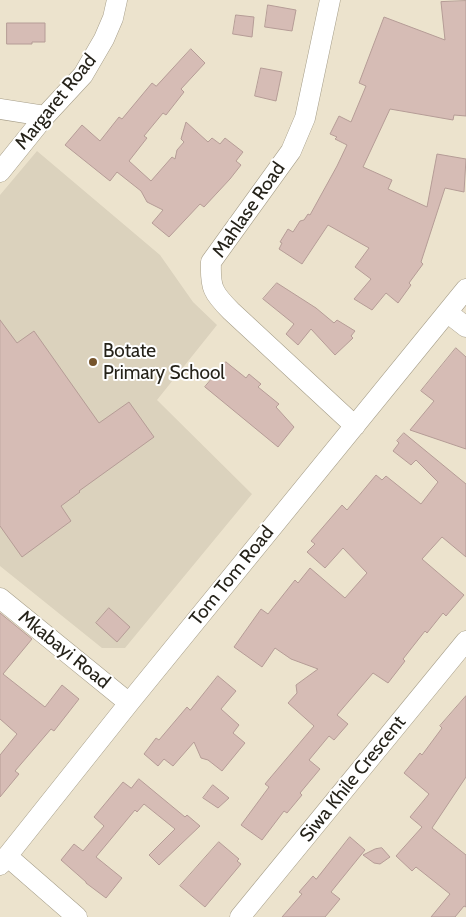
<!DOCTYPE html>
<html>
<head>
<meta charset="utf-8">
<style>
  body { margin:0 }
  canvas { display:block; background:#ece3cd }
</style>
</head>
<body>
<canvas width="466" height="917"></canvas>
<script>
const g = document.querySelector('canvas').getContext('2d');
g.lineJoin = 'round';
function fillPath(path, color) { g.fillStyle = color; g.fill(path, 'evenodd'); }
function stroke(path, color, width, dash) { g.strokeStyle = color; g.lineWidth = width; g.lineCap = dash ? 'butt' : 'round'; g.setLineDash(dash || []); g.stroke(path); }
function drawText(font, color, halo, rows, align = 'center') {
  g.font = font + ' Cabin,sans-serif'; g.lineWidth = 4; g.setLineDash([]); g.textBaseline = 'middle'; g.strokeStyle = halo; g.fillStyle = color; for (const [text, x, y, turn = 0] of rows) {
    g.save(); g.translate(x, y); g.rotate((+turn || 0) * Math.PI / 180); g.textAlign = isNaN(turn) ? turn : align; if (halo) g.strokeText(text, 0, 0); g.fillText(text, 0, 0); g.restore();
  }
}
fillPath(new Path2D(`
  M 37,151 L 160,255 L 193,302 L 217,325 L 157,400 L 252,494 L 125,648 L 102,648 L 0,566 L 0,195 Z`), '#dbd2bd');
const building = new Path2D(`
  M 466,1 L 466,116 L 454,115 L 453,120 L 390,109 L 363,167 L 392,180 L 388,189 L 427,207 L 437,154 L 466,159 L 464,192 L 445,188 L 421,262 L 423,264 L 409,283 L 411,285 L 398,303 L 386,293 L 372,310 L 354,299 L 371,279 L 355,267 L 369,248 L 328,225 L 302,264 L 279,249 L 282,243 L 280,242 L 288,229 L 293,232 L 300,221 L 304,220 L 308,214 L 310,215 L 337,166 L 347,145 L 335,139 L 337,137 L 330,134 L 339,116 L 351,122 L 366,86 L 359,83 L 384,17 L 445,40 L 441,2 Z
  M 268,5 L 296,10 L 292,31 L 265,27 Z
  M 236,15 L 254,17 L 252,37 L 233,34 Z
  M 7,23 L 45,23 L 45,42 L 32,42 L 32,44 L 7,44 Z
  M 191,49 L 205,63 L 181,89 L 184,92 L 166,115 L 163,113 L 144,136 L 147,138 L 129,161 L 151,181 L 172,157 L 175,159 L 177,150 L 184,142 L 181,139 L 186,122 L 208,142 L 212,138 L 220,144 L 225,138 L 243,152 L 236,161 L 241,165 L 230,179 L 204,207 L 200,204 L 169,237 L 152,223 L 163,210 L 147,202 L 141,191 L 117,172 L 110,181 L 65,145 L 82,125 L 100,141 L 119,117 L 122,119 L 152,83 L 156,86 Z
  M 261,68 L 282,72 L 276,101 L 255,96 Z
  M 277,283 L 316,308 L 334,323 L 337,320 L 355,331 L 351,336 L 353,338 L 335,355 L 311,329 L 298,345 L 286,334 L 294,324 L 263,299 Z
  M 0,320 L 17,343 L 34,331 L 99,423 L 129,402 L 154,437 L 79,491 L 80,492 L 61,506 L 71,521 L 22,557 L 0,526 Z
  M 456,348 L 466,357 L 466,449 L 410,430 L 434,401 L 421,391 Z
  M 226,362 L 246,378 L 249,374 L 261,384 L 258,387 L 279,404 L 276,407 L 294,427 L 278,447 L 205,387 Z
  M 404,433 L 466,484 L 466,557 L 442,537 L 422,559 L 464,595 L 446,616 L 443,613 L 427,633 L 425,631 L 403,659 L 405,661 L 388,683 L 373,673 L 337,715 L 348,724 L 334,740 L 329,736 L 309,760 L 320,769 L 300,793 L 302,795 L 287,813 L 284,811 L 262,840 L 241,825 L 269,787 L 265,784 L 314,726 L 288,703 L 297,693 L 296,685 L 318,669 L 291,659 L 275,648 L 262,667 L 234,647 L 261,609 L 268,614 L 295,580 L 298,583 L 310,568 L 345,598 L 367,573 L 343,548 L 325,568 L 307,552 L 315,544 L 311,541 L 342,505 L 347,510 L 376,475 L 382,480 L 386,476 L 421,504 L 438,482 L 416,460 L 411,465 L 393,451 L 399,443 L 397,441 Z
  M 109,608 L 130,627 L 117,642 L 96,623 Z
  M 0,613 L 32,639 L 3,674 L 45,707 L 62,685 L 79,699 L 54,731 L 51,729 L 15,771 L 19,774 L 0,797 L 0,755 L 17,734 L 0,719 Z
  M 218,676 L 236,691 L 221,709 L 239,725 L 233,733 L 245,743 L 222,771 L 208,760 L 201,758 L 194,742 L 173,766 L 164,759 L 158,766 L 144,754 L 156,738 L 159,740 L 187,707 L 190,710 Z
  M 466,696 L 466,777 L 432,828 L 466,855 L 466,907 L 464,906 L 455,917 L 431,917 L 450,894 L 416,867 L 412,871 L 396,856 L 422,827 L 410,817 L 429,794 L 404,773 L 420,753 L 422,755 L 442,728 L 440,726 Z
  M 139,779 L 185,817 L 187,815 L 200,826 L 159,865 L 149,855 L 175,829 L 144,804 L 137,812 L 135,810 L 96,857 L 122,878 L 106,898 L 86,883 L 86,882 L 61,860 L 74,844 L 83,851 L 104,826 L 94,817 L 123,782 L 131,788 Z
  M 213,785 L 229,798 L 218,808 L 203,798 Z
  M 350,837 L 365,850 L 331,892 L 340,899 L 325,917 L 282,917 L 302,894 L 299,892 L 313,876 L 316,879 Z
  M 219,842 L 239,859 L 237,861 L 241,864 L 205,907 L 180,886 Z
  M 382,848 L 390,857 L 380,864 L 374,863 L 363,855 L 375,849 Z`);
fillPath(building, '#d6bcb5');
stroke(building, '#b59c96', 1);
const minor = new Path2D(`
  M 330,0 L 305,118 L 291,151 L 211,262 C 210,288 213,293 231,311 L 355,426
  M 0,109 L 45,116
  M 0,172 L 45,116 L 83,75 L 104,39 L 113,18 L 117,0
  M 448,313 L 466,327
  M 0,598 L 129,703
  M 7,856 L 77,917
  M 0,865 L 129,703 L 466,289
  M 240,917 L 466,641`);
stroke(minor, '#a69e89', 21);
stroke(minor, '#fff', 20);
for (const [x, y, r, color] of [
  [93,362,5,"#75542b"]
]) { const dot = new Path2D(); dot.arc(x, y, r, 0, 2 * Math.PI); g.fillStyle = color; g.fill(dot); stroke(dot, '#fff', 2); }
drawText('19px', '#252219', '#fff', [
  ["Margaret Road",56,102,-51],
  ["Mahlase Road",249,210,-55],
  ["Tom Tom Road",232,576,-51],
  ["Mkabayi Road",64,650,39],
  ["Siwa Khile Crescent",353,779,-51]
]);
drawText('19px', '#252219', '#fff', [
  ["Botate",103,351],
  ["Primary School",103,373]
], 'left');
</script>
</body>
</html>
